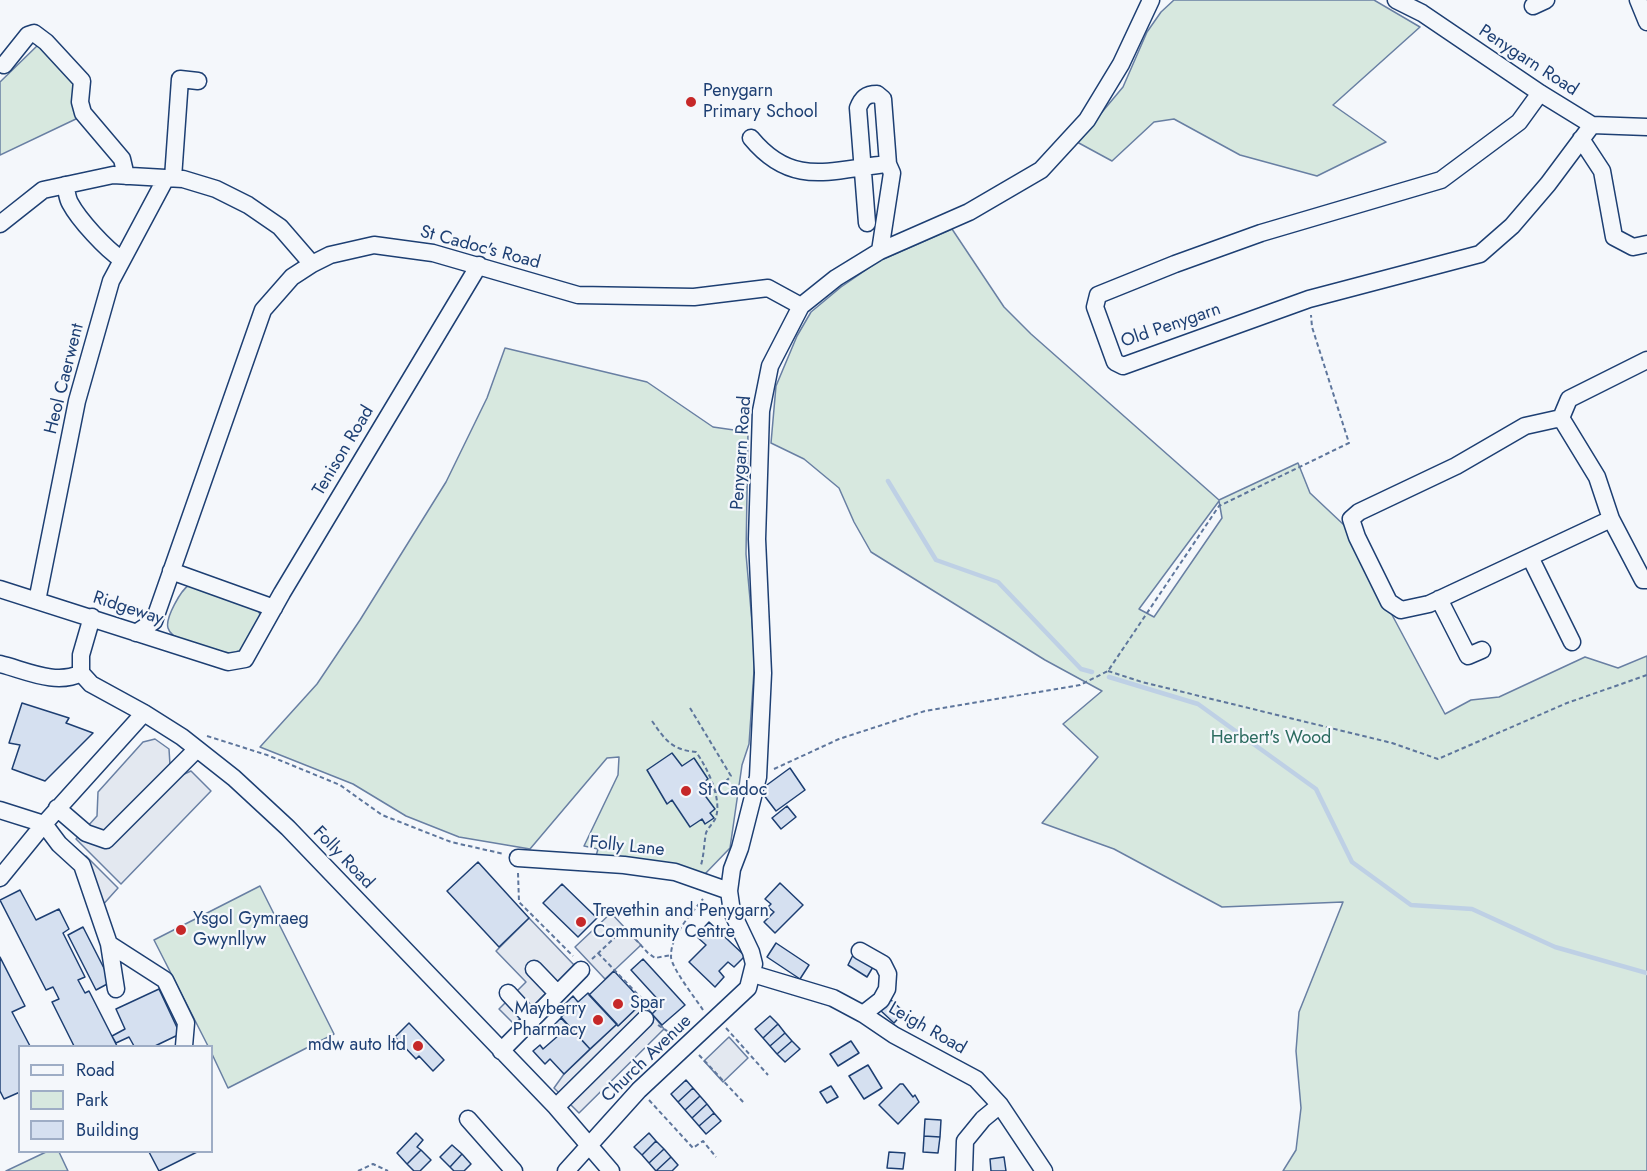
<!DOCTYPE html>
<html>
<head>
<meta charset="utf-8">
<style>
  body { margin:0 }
  #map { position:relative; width:1647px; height:1171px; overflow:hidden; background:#f4f7fb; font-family:Jost,sans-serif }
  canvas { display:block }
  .legend { position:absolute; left:18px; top:1045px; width:195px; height:108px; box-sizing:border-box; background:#f4f7fb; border:2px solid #9eadc5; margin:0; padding:8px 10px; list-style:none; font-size:18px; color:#1d3f73 }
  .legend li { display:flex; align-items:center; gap:12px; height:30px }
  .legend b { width:30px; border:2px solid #9eadc5 }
</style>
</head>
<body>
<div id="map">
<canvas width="1647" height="1171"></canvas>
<ul class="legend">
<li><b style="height:8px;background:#f4f7fb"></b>Road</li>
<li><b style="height:16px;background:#d7e8df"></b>Park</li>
<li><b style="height:16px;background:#d5e0f0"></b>Building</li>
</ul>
</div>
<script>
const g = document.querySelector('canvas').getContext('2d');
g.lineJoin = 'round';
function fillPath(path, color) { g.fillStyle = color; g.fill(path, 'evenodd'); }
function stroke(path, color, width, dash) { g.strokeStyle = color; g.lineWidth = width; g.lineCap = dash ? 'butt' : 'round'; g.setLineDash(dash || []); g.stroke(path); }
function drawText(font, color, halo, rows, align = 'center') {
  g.font = font + ' Jost,sans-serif'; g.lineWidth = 4.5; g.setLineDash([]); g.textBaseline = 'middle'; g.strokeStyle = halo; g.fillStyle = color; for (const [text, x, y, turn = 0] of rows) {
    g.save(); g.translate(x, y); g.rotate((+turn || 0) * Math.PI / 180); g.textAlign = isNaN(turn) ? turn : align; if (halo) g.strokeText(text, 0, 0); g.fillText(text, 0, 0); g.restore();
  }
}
const green = new Path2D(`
  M 1174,0 L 1374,0 L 1420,27 L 1333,105 L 1386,142 L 1317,176 L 1240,155 L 1174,119 L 1154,122 L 1112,161 L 1077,142 L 1123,87 L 1147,32 L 1161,12 Z
  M 39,44 L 73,78 L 78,118 L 0,155 L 0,82 Z
  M 952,229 L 1004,307 L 1031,334 L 1219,500 L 1298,463 L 1310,493 L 1344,525 L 1445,714 L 1471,700 L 1499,697 L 1585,657 L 1618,668 L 1647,656 L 1647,1171 L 1283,1171 L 1296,1150 L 1301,1108 L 1296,1051 L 1299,1012 L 1343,902 L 1222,907 L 1114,849 L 1042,823 L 1098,757 L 1063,724 L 1102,691 L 1045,660 L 871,552 L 854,522 L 839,488 L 804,459 L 771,443 L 776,386 L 797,336 L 811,312 L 841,287 L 879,261 ZM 1219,501 L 1222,518 L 1154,617 L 1139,609 Z
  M 505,348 L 647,382 L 713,427 L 748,432 L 746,554 L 755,656 L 749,744 L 742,765 L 730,848 L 703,876 L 596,856 L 598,849 L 584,846 L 618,775 L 619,757 L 607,758 L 530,849 L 459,837 L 406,816 L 353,784 L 260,747 L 317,684 L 360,620 L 446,482 L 487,398 Z
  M 189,585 L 252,604 L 259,612 L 262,621 C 257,629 252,639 246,646 C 232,663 192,643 174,636 C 172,634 169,632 168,628 C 165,618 181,590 189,585 Z
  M 260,886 L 334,1034 L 228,1088 L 212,1054 L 212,1046 L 208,1046 L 154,940 Z
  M 46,1152 L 59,1152 L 68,1171 L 6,1171 Z`);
fillPath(green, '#d7e8df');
stroke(green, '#687fa3', 1.5);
const parking = new Path2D(`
  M 155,739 L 169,749 L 170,765 L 182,775 L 191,771 L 211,791 L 121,884 L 76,839 L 97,816 L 98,792 L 143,742 Z
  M 86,856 L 118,888 L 100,908 Z
  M 611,913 L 641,945 L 605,979 L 575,947 Z
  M 529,918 L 575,966 L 514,1024 L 499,1009 L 526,982 L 496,951 Z
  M 643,1002 L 664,1029 L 579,1113 L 554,1088 L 564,1074 L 617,1024 L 619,1025 Z
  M 729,1037 L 748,1058 L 723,1082 L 704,1061 Z`);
fillPath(parking, '#e3e8f0');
stroke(parking, '#687fa3', 1.5);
stroke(new Path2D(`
  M 888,481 L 936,560 L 998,582 L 1081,669 L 1092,672
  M 1109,677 L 1198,704 L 1316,789 L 1352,862 L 1411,905 L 1472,909 L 1555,947 L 1647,973`), '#bed0e5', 4.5);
const building = new Path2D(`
  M 22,703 L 69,718 L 66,723 L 93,733 L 45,781 L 12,769 L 20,745 L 9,743 Z
  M 672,753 L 682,766 L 694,758 L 708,779 L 698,786 L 715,809 L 710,813 L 714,818 L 705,824 L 702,819 L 690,827 L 672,800 L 667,804 L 647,770 Z
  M 790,768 L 805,790 L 776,811 L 760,790 Z
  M 787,806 L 796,817 L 781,829 L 772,818 Z
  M 478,862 L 529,918 L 499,947 L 447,891 Z
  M 780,883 L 803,905 L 775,933 L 764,922 L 774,912 L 768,907 L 771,904 L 765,899 Z
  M 562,884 L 597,918 L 578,937 L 543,903 Z
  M 20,890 L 36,920 L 59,909 L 69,929 L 63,933 L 85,977 L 78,980 L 85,993 L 89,991 L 117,1046 L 74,1046 L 52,1002 L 59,999 L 53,987 L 46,990 L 0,900 Z
  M 709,922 L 745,956 L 734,967 L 728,962 L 719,971 L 724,977 L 715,987 L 689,962 L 706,945 L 696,936 Z
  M 83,927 L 111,982 L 96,990 L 68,935 Z
  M 776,943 L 809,965 L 800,979 L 767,957 Z
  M 853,955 L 873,967 L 867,977 L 848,965 Z
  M 0,957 L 25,1006 L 12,1012 L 30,1046 L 20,1046 L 20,1092 L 4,1099 L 0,1091 Z
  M 643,959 L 685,1005 L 662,1025 L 652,1014 L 662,1004 L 631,970 Z
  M 614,971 L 643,1002 L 618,1026 L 589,995 Z
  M 159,989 L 180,1034 L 155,1046 L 134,1046 L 129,1037 L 116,1043 L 112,1036 L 125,1029 L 116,1009 Z
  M 588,993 L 617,1024 L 590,1049 L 561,1017 L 569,1010 L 564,1005 L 573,996 L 578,1002 Z
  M 890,999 L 904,1012 L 894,1023 L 880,1010 Z
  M 770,1016 L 778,1024 L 763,1038 L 755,1029 Z
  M 561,1018 L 590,1049 L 564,1074 L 550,1059 L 545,1064 L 533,1051 L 540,1045 L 543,1049 L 559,1035 L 552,1027 Z
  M 409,1023 L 444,1060 L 433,1071 L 419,1056 L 416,1059 L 395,1037 Z
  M 778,1024 L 785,1033 L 770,1046 L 763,1038 Z
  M 785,1033 L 792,1041 L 777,1054 L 770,1046 Z
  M 792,1041 L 800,1049 L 785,1062 L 777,1054 Z
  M 851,1041 L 859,1053 L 838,1066 L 830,1054 Z
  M 868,1065 L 882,1088 L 864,1099 L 849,1076 Z
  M 686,1080 L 693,1088 L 678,1102 L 671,1094 Z
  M 900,1084 L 903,1084 L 913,1097 L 915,1095 L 919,1102 L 898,1124 L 879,1105 Z
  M 831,1086 L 838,1097 L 827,1103 L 820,1092 Z
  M 693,1088 L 700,1096 L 685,1110 L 678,1102 Z
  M 700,1096 L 707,1104 L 692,1118 L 685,1110 Z
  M 707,1104 L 714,1113 L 699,1126 L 692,1118 Z
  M 714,1113 L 721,1121 L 706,1134 L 699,1126 Z
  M 925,1119 L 941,1120 L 940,1137 L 924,1136 Z
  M 416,1133 L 423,1140 L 417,1147 L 421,1150 L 407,1164 L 397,1153 Z
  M 649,1133 L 656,1141 L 642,1155 L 634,1147 Z
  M 924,1136 L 940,1137 L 938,1153 L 923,1152 Z
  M 656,1141 L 664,1149 L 649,1163 L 642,1155 Z
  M 452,1145 L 462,1154 L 450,1167 L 440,1157 Z
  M 664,1149 L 671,1157 L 656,1171 L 649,1163 Z
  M 421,1150 L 431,1160 L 420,1171 L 414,1171 L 407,1164 Z
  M 149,1152 L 197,1152 L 159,1171 Z
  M 889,1152 L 905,1153 L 903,1169 L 887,1168 Z
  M 462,1154 L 471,1164 L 464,1171 L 454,1171 L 450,1167 Z
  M 671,1157 L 678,1165 L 672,1171 L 656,1171 Z
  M 1004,1157 L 1006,1171 L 991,1171 L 990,1159 Z`);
fillPath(building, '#d5e0f0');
stroke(building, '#1d3f73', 1.5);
const minor = new Path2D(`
  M 1396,0 L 1422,13 L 1540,93 L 1592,125 L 1647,127
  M 1638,0 L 1647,22
  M 1533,6 L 1546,0
  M 4,65 L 28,35 L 34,33 L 46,42 L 82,81 L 80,102 L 83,113 L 122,159 L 126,176
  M 1540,93 L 1519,122 L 1441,180 L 1261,233 L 1175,264 L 1098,295 L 1095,307 L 1115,362 L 1123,366 L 1309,299 L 1480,254 L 1512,226 L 1548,184 L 1592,125
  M 751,138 C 793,189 832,169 888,164 L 892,173 L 880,251
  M 1581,139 L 1602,171 L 1614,237 L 1633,247 L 1647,244
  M 173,178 L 180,79 L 198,81
  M 65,185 C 67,191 67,198 70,203 C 79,220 106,249 121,259
  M 867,223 L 858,108 C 862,98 866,94 877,94 L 883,99 L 888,164
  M 0,224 L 43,190 L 113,175 L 183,179 L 216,189 L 248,205 L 280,227 L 312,264
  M 1561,418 L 1597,477 L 1611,519 L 1429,604 L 1401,610 L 1389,602 L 1357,537 L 1351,519 L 1359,512 L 1456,466 L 1525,426 L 1561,418 L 1569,399 L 1647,360
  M 1611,519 L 1643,580 L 1647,580
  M 1530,557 L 1572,642
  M 171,571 L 274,608
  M 0,589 L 228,662 L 245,659 L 282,593 L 479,265
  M 1439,599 L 1468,656 L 1482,650
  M 37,601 L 77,401 L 111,281 L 166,178
  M 92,617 L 81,655 L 81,673 L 91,684 L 144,713 L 182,737 L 234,778 L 288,828 L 556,1107 L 611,1171
  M 136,633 L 154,621 L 263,310 L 292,277 L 312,264 L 330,255 L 374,245 L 433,253 L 578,295 L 694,297 L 768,288 L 801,306
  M 0,664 C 25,670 56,686 81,673
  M 57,808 L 86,833 L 106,840 L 197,749
  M 0,810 L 44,824 L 59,844 L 82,865 L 109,944 L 165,980 L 186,1023 L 184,1046
  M 518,858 L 624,865 L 675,872 L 729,891
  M 0,878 L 44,824 L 144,713
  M 109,944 L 116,989
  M 860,951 L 883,964 L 888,974 L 887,989 L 881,1000 L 863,1014
  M 534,969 L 557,993
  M 753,974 L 833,998 L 863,1014 L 894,1035 L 976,1079 L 1000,1105 L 1044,1171
  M 508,993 L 532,1019
  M 501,1051 L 581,970
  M 556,1107 L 645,1019
  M 468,1119 L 514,1171
  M 566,1171 L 639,1090 L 748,988 L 754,964 L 751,952 L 732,912 L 729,891 L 732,869 L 740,848 L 758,777 L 763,673 L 757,539 L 761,411 L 770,366 L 801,306 L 836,278 L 880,251 L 969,212 L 1041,170 L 1087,120 L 1121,64 L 1151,0
  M 964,1171 L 965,1141 L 983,1119 L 1000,1105`);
stroke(minor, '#1d3f73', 19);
stroke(new Path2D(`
  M 1108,671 L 1142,682 L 1392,743 L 1438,759 L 1567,703 L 1647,675
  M 690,708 L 731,776 L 715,793
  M 652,721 C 665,740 672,750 696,752 C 707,767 722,798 716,817 C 714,823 708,827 706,833 C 704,843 704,855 701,865
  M 207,736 L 267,755 L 340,785 L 382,815 L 451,842 L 504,854
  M 774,769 L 839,739 L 925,711 L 1080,685 L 1108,671 L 1219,506 L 1349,443 L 1312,327 L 1311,315
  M 518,873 L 519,902 L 573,956
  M 598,953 L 648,1005
  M 592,959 L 625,928 L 648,953 L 655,958 L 672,955
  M 703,1010 C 696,999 672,969 671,957 C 670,936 691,914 703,899
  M 658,1025 L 676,1037
  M 726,1028 L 768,1075
  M 699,1055 L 744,1103
  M 649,1100 L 693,1148 L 703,1141 L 716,1157
  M 358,1171 L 373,1164 L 388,1171`), '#5e769c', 2, [4.5, 3]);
stroke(minor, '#f4f7fb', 16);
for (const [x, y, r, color] of [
  [691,102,6,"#c62828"],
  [686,791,6,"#c62828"],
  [581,922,6,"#c62828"],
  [181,930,6,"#c62828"],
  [618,1004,6,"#c62828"],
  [598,1020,6,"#c62828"],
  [418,1046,6,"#c62828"]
]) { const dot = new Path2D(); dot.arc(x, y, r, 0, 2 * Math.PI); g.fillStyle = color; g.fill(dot); stroke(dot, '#f4f7fb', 2); }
drawText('18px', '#1d3f73', '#f4f7fb', [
  ["Penygarn Road",1528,61,33],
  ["St Cadoc's Road",480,248,15],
  ["Old Penygarn",1171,326,-19],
  ["Heol Caerwent",65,379,-76],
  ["Tenison Road",344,451,-59],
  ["Penygarn Road",742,453,-86],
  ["Ridgeway",128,609,18],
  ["Folly Lane",627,847,6],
  ["Folly Road",343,858,46],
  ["Leigh Road",927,1029,30],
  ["Church Avenue",647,1059,-44]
]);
drawText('18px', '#1d3f73', '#f4f7fb', [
  ["Penygarn",703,92],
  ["Primary School",703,113],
  ["St Cadoc",698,791],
  ["Trevethin and Penygarn",593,912],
  ["Community Centre",593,933],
  ["Ysgol Gymraeg",193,920],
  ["Gwynllyw",193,941],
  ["Spar",630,1004],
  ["Mayberry",586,1010,"right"],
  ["Pharmacy",586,1031,"right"],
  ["mdw auto ltd",406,1046,"right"]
], 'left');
drawText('18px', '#2c6c60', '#f4f7fb', [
  ["Herbert's Wood",1271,739]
]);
</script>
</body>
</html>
